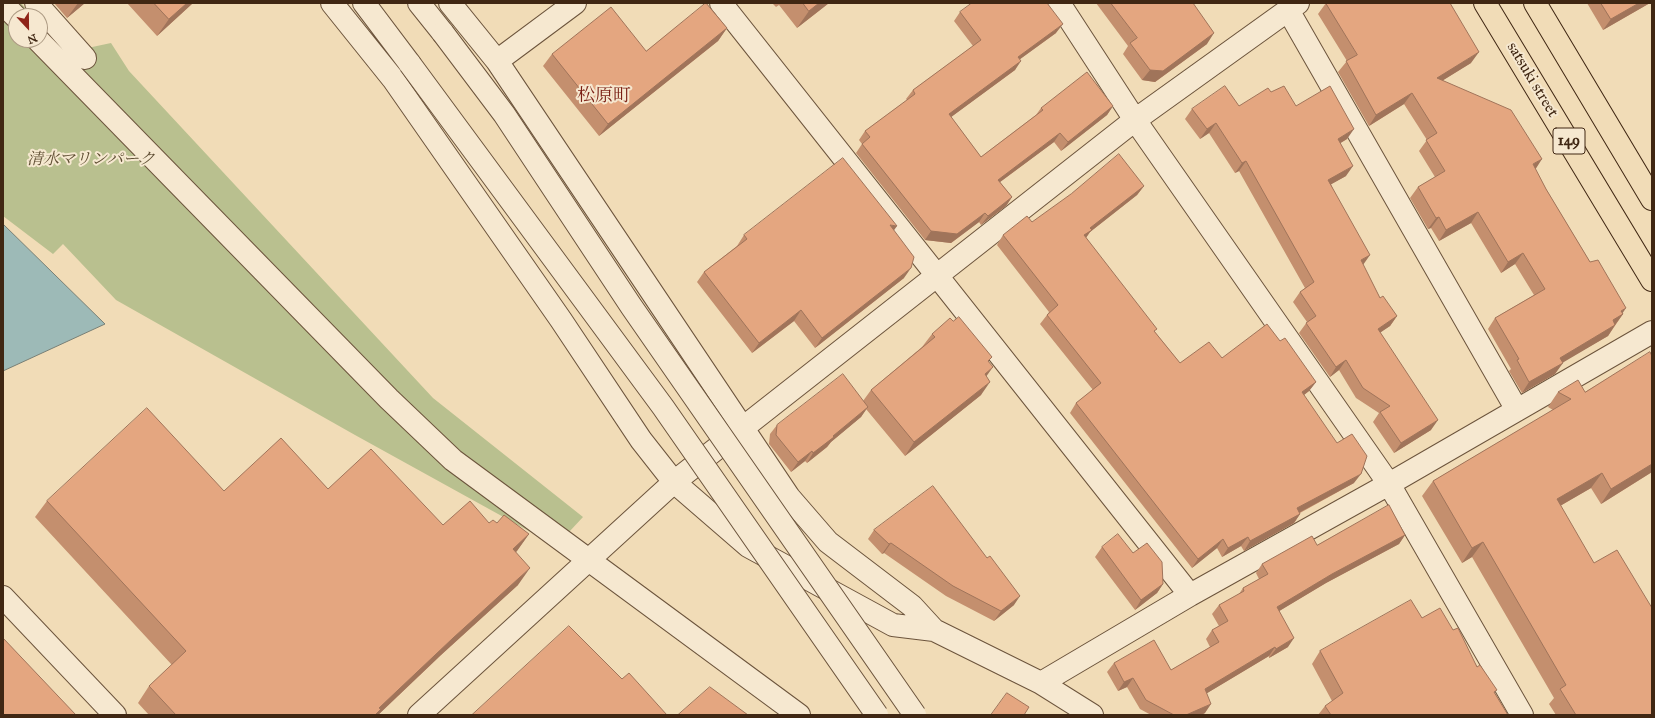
<!DOCTYPE html>
<html>
<head>
<meta charset="utf-8">
<style>
  body { margin:0 }
  #map { position:relative; width:1655px; height:718px; overflow:hidden; background:#f1dcb7; font-family:"IM FELL Great Primer",serif }
  canvas { display:block }
  .frame { position:absolute; inset:0; border:4px solid #402713; pointer-events:none }
  .north { position:absolute; left:8px; top:8px; width:40px; height:40px; box-sizing:border-box; background:#f6e8d0; border:1px solid #ad9b84; border-radius:50%; rotate:158deg; font-size:11px; font-weight:700; line-height:16px; text-align:center; color:#402713 }
  .north::after { content:''; display:block; margin:auto; width:14px; height:18px; background:#8f2418; clip-path:polygon(50% 0,100% 100%,50% 72%,0 100%) }
</style>
</head>
<body>
<div id="map">
<canvas width="1655" height="718"></canvas>
<div class="frame"></div>
<div class="north">N</div>
</div>
<script>
const g = document.querySelector('canvas').getContext('2d');
g.lineJoin = 'round';
function fillPath(path, color) { g.fillStyle = color; g.fill(path, 'evenodd'); }
function stroke(path, color, width, dash) { g.strokeStyle = color; g.lineWidth = width; g.lineCap = dash ? 'butt' : 'round'; g.setLineDash(dash || []); g.stroke(path); }
function drawText(font, color, halo, rows, align = 'center') {
  g.font = font + ' "IM FELL Great Primer","Noto Serif JP",serif'; g.lineWidth = 4; g.setLineDash([]); g.textBaseline = 'middle'; g.strokeStyle = halo; g.fillStyle = color; for (const [text, x, y, turn = 0] of rows) {
    g.save(); g.translate(x, y); g.rotate((+turn || 0) * Math.PI / 180); g.textAlign = isNaN(turn) ? turn : align; if (halo) g.strokeText(text, 0, 0); g.fillText(text, 0, 0); g.restore();
  }
}
fillPath(new Path2D(`
  M 3,3 L 21,3 L 32,16 L 16,16 L 16,40 L 40,40 L 40,25 L 64,53 L 111,43 L 129,71 L 433,398 L 583,517 L 556,546 L 355,435 L 116,300 L 63,244 L 53,254 L 3,216 Z`), '#b9c08f');
const water = new Path2D(`
  M 3,224 L 105,324 L 3,371 Z`);
fillPath(water, '#9dbab7');
stroke(water, '#787f75', 1);
const minor = new Path2D(`
  M 36,3 L 85,58
  M 332,3 L 393,79 L 561,320 L 641,440 L 674,482 L 748,546 L 893,625 L 934,630 L 1041,683 L 1092,715
  M 364,3 L 410,64
  M 419,3 L 443,33
  M 450,3 L 497,61 L 789,497 L 828,542 L 912,606 L 934,630
  M 721,3 L 1190,595
  M 1059,3 L 1135,120 L 1389,484 L 1522,715
  M 3,4 L 16,17
  M 1288,10 L 1517,410
  M 38,40 L 389,399 L 453,460 L 799,715
  M 497,61 L 575,3
  M 3,597 L 115,715
  M 1041,683 L 1190,595 L 1389,484 L 1652,332
  M 419,715 L 674,482 L 1135,120 L 1298,3`);
const highway = new Path2D(`
  M 1485,3 L 1652,280
  M 1535,3 L 1652,199`);
stroke(minor, '#6c543c', 24);
stroke(highway, '#402713', 24);
stroke(minor, '#f6e8d0', 22);
stroke(highway, '#f1dcb7', 22);
const minorBridge = new Path2D(`
  M 443,33 L 504,114 L 631,306 L 915,715
  M 410,64 L 663,407 L 877,715`);
stroke(minorBridge, '#6c543c', 24, []);
stroke(minorBridge, '#f6e8d0', 22);
fillPath(new Path2D(`
  M 54,3 L 85,3 L 67,18 Z
  M 127,3 L 193,3 L 157,36 Z
  M 772,3 L 829,3 L 797,28 L 779,5 L 776,7 Z
  M 1096,3 L 1193,3 L 1207,44 L 1155,82 L 1142,80 L 1123,54 L 1128,46 Z
  M 1326,3 L 1471,63 L 1443,80 L 1535,169 L 1546,189 L 1590,262 L 1623,314 L 1608,336 L 1562,362 L 1555,374 L 1522,393 L 1509,371 L 1511,369 L 1488,329 L 1495,318 L 1534,295 L 1515,264 L 1501,273 L 1471,223 L 1439,241 L 1431,228 L 1428,229 L 1410,198 L 1418,187 L 1435,177 L 1419,151 L 1427,140 L 1404,104 L 1369,126 L 1338,72 L 1347,61 L 1318,14 Z
  M 1587,3 L 1650,3 L 1603,30 Z
  M 960,12 L 1056,33 L 1020,59 L 1015,70 L 951,117 L 981,157 L 1036,115 L 1041,108 L 1113,106 L 1107,115 L 1061,151 L 1054,142 L 1000,182 L 1012,197 L 1006,206 L 981,225 L 979,222 L 951,243 L 925,240 L 856,153 L 862,144 L 859,140 L 865,131 L 907,100 L 906,99 L 913,90 L 973,46 L 954,21 Z
  M 727,28 L 718,41 L 599,136 L 543,66 L 552,54 L 646,51 Z
  M 1271,92 L 1296,106 L 1347,139 L 1340,143 L 1346,176 L 1331,184 L 1363,265 L 1380,298 L 1397,316 L 1390,326 L 1380,332 L 1431,430 L 1394,453 L 1373,422 L 1379,413 L 1356,398 L 1339,370 L 1330,377 L 1299,333 L 1307,322 L 1293,302 L 1300,292 L 1305,288 L 1239,171 L 1235,173 L 1209,133 L 1200,139 L 1185,119 L 1192,109 L 1239,106 Z
  M 1144,186 L 1137,195 L 1090,232 L 1086,238 L 1155,332 L 1180,363 L 1222,358 L 1280,341 L 1316,382 L 1309,391 L 1304,395 L 1354,483 L 1300,513 L 1300,514 L 1294,523 L 1244,551 L 1241,546 L 1222,557 L 1217,548 L 1192,568 L 1070,413 L 1076,403 L 1093,390 L 1040,324 L 1047,315 L 1049,312 L 997,245 L 1003,235 L 1032,222 Z
  M 894,231 L 904,278 L 815,348 L 794,321 L 752,353 L 697,282 L 704,272 L 737,246 L 744,235 Z
  M 932,334 L 989,362 L 986,376 L 981,395 L 905,456 L 866,409 L 861,417 L 831,442 L 827,447 L 807,463 L 805,461 L 791,472 L 769,444 L 770,434 L 777,425 L 863,401 L 871,390 L 922,347 Z
  M 1652,356 L 1652,472 L 1601,504 L 1591,488 L 1560,506 L 1652,715 L 1556,715 L 1549,704 L 1554,698 L 1472,557 L 1462,563 L 1422,496 L 1433,481 L 1553,410 L 1548,407 L 1558,392 L 1585,392 Z
  M 328,489 L 443,525 L 497,523 L 529,534 L 516,552 L 518,585 L 441,655 L 378,715 L 149,715 L 138,703 L 149,686 L 172,665 L 35,517 L 47,501 L 224,491 Z
  M 874,530 L 1014,605 L 994,621 L 946,596 L 884,553 L 882,554 L 868,539 Z
  M 1405,535 L 1399,544 L 1326,583 L 1279,611 L 1288,647 L 1269,658 L 1269,656 L 1207,693 L 1205,713 L 1201,715 L 1151,715 L 1140,709 L 1127,687 L 1118,691 L 1107,672 L 1114,663 L 1171,670 L 1210,647 L 1206,639 L 1212,630 L 1219,626 L 1212,614 L 1219,605 L 1239,594 L 1243,588 L 1259,579 L 1256,573 L 1262,564 L 1317,545 Z
  M 1102,547 L 1133,553 L 1163,584 L 1157,593 L 1135,610 L 1095,557 Z
  M 1422,618 L 1453,630 L 1495,693 L 1508,715 L 1318,715 L 1325,706 L 1332,701 L 1312,664 L 1320,651 Z`), '#c48f6e');
fillPath(new Path2D(`
  M 78,3 L 85,3 L 67,18 Z
  M 187,3 L 193,3 L 157,36 L 169,19 Z
  M 819,3 L 829,3 L 797,28 L 809,11 Z
  M 1639,3 L 1650,3 L 1603,30 L 1611,19 Z
  M 1063,24 L 1056,33 L 1012,65 L 1018,57 Z
  M 727,28 L 718,41 L 599,136 L 608,124 Z
  M 1214,33 L 1207,44 L 1155,82 L 1142,80 L 1150,70 Z
  M 1479,52 L 1471,63 L 1429,89 L 1437,78 Z
  M 1021,61 L 1015,70 L 943,123 L 949,114 Z
  M 1412,93 L 1404,104 L 1369,126 L 1376,115 Z
  M 1113,106 L 1107,115 L 1061,151 L 1068,142 Z
  M 1216,123 L 1209,133 L 1200,139 L 1207,129 Z
  M 1354,129 L 1347,139 L 1331,149 L 1338,139 Z
  M 1060,133 L 1054,142 L 992,188 L 998,180 Z
  M 1542,159 L 1535,170 L 1533,164 Z
  M 1246,161 L 1239,171 L 1235,173 L 1242,163 Z
  M 1353,166 L 1346,176 L 1321,190 L 1328,180 Z
  M 1144,186 L 1137,195 L 1090,232 L 1085,239 L 1084,235 L 1090,228 Z
  M 1012,197 L 1006,206 L 981,225 L 988,216 Z
  M 1478,212 L 1471,223 L 1439,241 L 1446,230 Z
  M 985,213 L 979,222 L 951,243 L 925,240 L 931,231 Z
  M 1439,217 L 1431,228 L 1428,229 L 1436,218 Z
  M 890,225 L 897,226 L 890,236 Z
  M 1523,253 L 1515,264 L 1501,273 L 1508,262 Z
  M 1370,255 L 1363,265 L 1354,270 L 1361,260 Z
  M 911,268 L 904,278 L 815,348 L 822,338 Z
  M 1626,308 L 1622,314 L 1623,314 L 1615,325 L 1613,320 L 1621,311 Z
  M 801,310 L 794,321 L 752,353 L 759,343 Z
  M 1397,316 L 1390,326 L 1371,339 L 1378,329 Z
  M 1615,325 L 1608,336 L 1552,369 L 1560,358 Z
  M 1346,360 L 1339,370 L 1330,377 L 1336,367 Z
  M 1563,363 L 1555,374 L 1522,393 L 1529,382 Z
  M 993,367 L 983,381 L 985,374 Z
  M 990,382 L 981,395 L 905,456 L 914,442 Z
  M 1316,382 L 1309,391 L 1296,401 L 1302,392 Z
  M 868,407 L 861,417 L 831,442 L 827,447 L 807,463 L 813,453 L 833,436 Z
  M 1438,420 L 1431,430 L 1394,453 L 1401,443 Z
  M 812,451 L 805,461 L 791,472 L 798,462 Z
  M 1652,464 L 1652,472 L 1601,504 L 1611,489 Z
  M 1602,473 L 1591,488 L 1546,514 L 1557,499 Z
  M 1361,474 L 1354,483 L 1291,517 L 1297,508 Z
  M 1300,514 L 1294,523 L 1244,551 L 1250,541 Z
  M 529,534 L 517,551 L 501,566 L 513,549 Z
  M 1405,535 L 1399,544 L 1326,583 L 1271,616 L 1277,607 L 1332,574 Z
  M 1248,537 L 1241,546 L 1222,557 L 1228,548 Z
  M 1223,539 L 1217,548 L 1192,568 L 1198,559 Z
  M 1483,542 L 1472,557 L 1462,563 L 1472,548 Z
  M 891,543 L 884,553 L 882,554 L 889,544 Z
  M 530,568 L 518,585 L 441,655 L 378,715 L 374,715 L 379,708 L 453,638 Z
  M 1163,584 L 1157,593 L 1135,610 L 1141,600 Z
  M 1020,596 L 1014,605 L 994,621 L 1001,611 Z
  M 1294,638 L 1288,647 L 1269,658 L 1276,649 Z
  M 1275,647 L 1269,656 L 1199,698 L 1205,689 Z
  M 1133,678 L 1127,687 L 1118,691 L 1124,682 Z
  M 1211,704 L 1205,713 L 1201,715 L 1186,715 Z`), '#a0745a');
const building = new Path2D(`
  M 154,3 L 187,3 L 169,19 Z
  M 706,3 L 727,28 L 608,124 L 552,54 L 611,7 L 646,51 Z
  M 803,3 L 819,3 L 809,11 Z
  M 972,3 L 1047,3 L 1063,24 L 1018,57 L 1021,61 L 949,114 L 981,157 L 1043,110 L 1041,108 L 1087,72 L 1113,106 L 1068,142 L 1060,133 L 998,180 L 1012,197 L 988,216 L 985,213 L 957,234 L 931,231 L 862,144 L 870,137 L 865,131 L 915,94 L 913,90 L 981,40 L 960,12 Z
  M 1111,3 L 1193,3 L 1214,33 L 1163,71 L 1150,70 L 1130,43 L 1137,38 Z
  M 1326,3 L 1450,3 L 1479,52 L 1437,78 L 1511,110 L 1542,159 L 1533,164 L 1546,189 L 1590,262 L 1598,260 L 1626,308 L 1621,311 L 1623,314 L 1613,320 L 1615,325 L 1560,358 L 1563,363 L 1529,382 L 1517,360 L 1519,359 L 1495,318 L 1545,289 L 1523,253 L 1508,262 L 1478,212 L 1446,230 L 1439,217 L 1436,218 L 1418,187 L 1445,171 L 1426,140 L 1437,133 L 1412,93 L 1376,115 L 1346,61 L 1357,55 Z
  M 1601,3 L 1639,3 L 1611,19 Z
  M 1225,86 L 1239,106 L 1268,88 L 1271,92 L 1284,86 L 1296,106 L 1330,86 L 1354,129 L 1338,139 L 1353,166 L 1328,180 L 1370,255 L 1361,260 L 1380,298 L 1383,296 L 1397,316 L 1378,329 L 1438,420 L 1401,443 L 1380,412 L 1390,406 L 1363,388 L 1346,360 L 1336,367 L 1306,323 L 1316,316 L 1300,292 L 1314,282 L 1246,161 L 1242,163 L 1216,123 L 1207,129 L 1192,109 Z
  M 1119,154 L 1144,186 L 1090,228 L 1092,230 L 1084,235 L 1157,329 L 1154,331 L 1180,363 L 1209,342 L 1222,358 L 1267,324 L 1280,341 L 1285,338 L 1316,382 L 1302,392 L 1337,443 L 1352,434 L 1367,456 L 1361,474 L 1297,508 L 1300,514 L 1250,541 L 1248,537 L 1228,548 L 1223,539 L 1198,559 L 1076,403 L 1101,383 L 1047,315 L 1058,305 L 1003,235 L 1027,216 L 1032,222 L 1071,194 Z
  M 843,158 L 897,226 L 890,225 L 914,257 L 911,268 L 822,338 L 801,310 L 759,343 L 704,272 L 747,239 L 744,235 Z
  M 959,317 L 992,357 L 988,361 L 993,367 L 985,374 L 990,382 L 914,442 L 871,390 L 935,337 L 932,334 L 950,318 L 953,321 Z
  M 1650,352 L 1652,356 L 1652,464 L 1611,489 L 1602,473 L 1557,499 L 1594,563 L 1617,550 L 1652,608 L 1652,715 L 1576,715 L 1560,689 L 1566,685 L 1483,542 L 1472,548 L 1433,481 L 1571,399 L 1558,392 L 1578,380 L 1585,392 Z
  M 843,374 L 868,407 L 833,436 L 834,437 L 813,453 L 812,451 L 798,462 L 776,435 L 777,425 Z
  M 147,408 L 224,491 L 281,438 L 328,489 L 371,449 L 443,525 L 470,501 L 489,523 L 493,520 L 497,523 L 504,515 L 529,534 L 513,549 L 530,568 L 453,638 L 379,708 L 381,709 L 375,715 L 176,715 L 149,686 L 186,651 L 47,501 Z
  M 933,486 L 987,558 L 990,556 L 1020,596 L 1001,611 L 953,586 L 891,543 L 889,544 L 874,530 Z
  M 1389,505 L 1405,535 L 1332,574 L 1277,607 L 1294,638 L 1276,649 L 1275,647 L 1205,689 L 1211,704 L 1186,715 L 1174,715 L 1146,700 L 1133,678 L 1124,682 L 1114,663 L 1154,640 L 1171,670 L 1219,642 L 1212,630 L 1228,621 L 1219,605 L 1244,591 L 1243,588 L 1268,574 L 1262,564 L 1312,536 L 1317,545 Z
  M 1118,534 L 1133,553 L 1147,543 L 1162,562 L 1163,584 L 1141,600 L 1102,547 Z
  M 1411,600 L 1422,618 L 1440,608 L 1453,630 L 1458,628 L 1477,667 L 1480,665 L 1497,690 L 1494,692 L 1508,715 L 1331,715 L 1325,706 L 1343,693 L 1320,651 Z
  M 569,626 L 622,679 L 629,673 L 667,715 L 472,715 Z
  M 3,638 L 76,715 L 3,715 Z
  M 710,687 L 748,715 L 678,715 Z
  M 1007,693 L 1029,707 L 1024,715 L 991,715 Z`);
fillPath(building, '#e4a680');
stroke(building, '#a0745a', 1);
for (const [x, y, w] of [
  [1569,141,32]
]) { const box = new Path2D(); box.roundRect(x - w / 2, y - 13, w, 26, 3); g.fillStyle = '#f6e8d0'; g.fill(box); stroke(box, '#402713', 1); }
drawText('bold 15px', '#402713', null, [
  ["149",1569,141]
]);
drawText('16px', '#402713', '#f6e8d0', [
  ["satsuki street",1532,80,59]
]);
drawText('italic 16px', '#5e4d32', '#f6e8d0', [
  ["清水マリンパーク",91,160]
]);
drawText('18px', '#7a1f14', '#f6e8d0', [
  ["松原町",604,97]
]);
</script>
</body>
</html>
